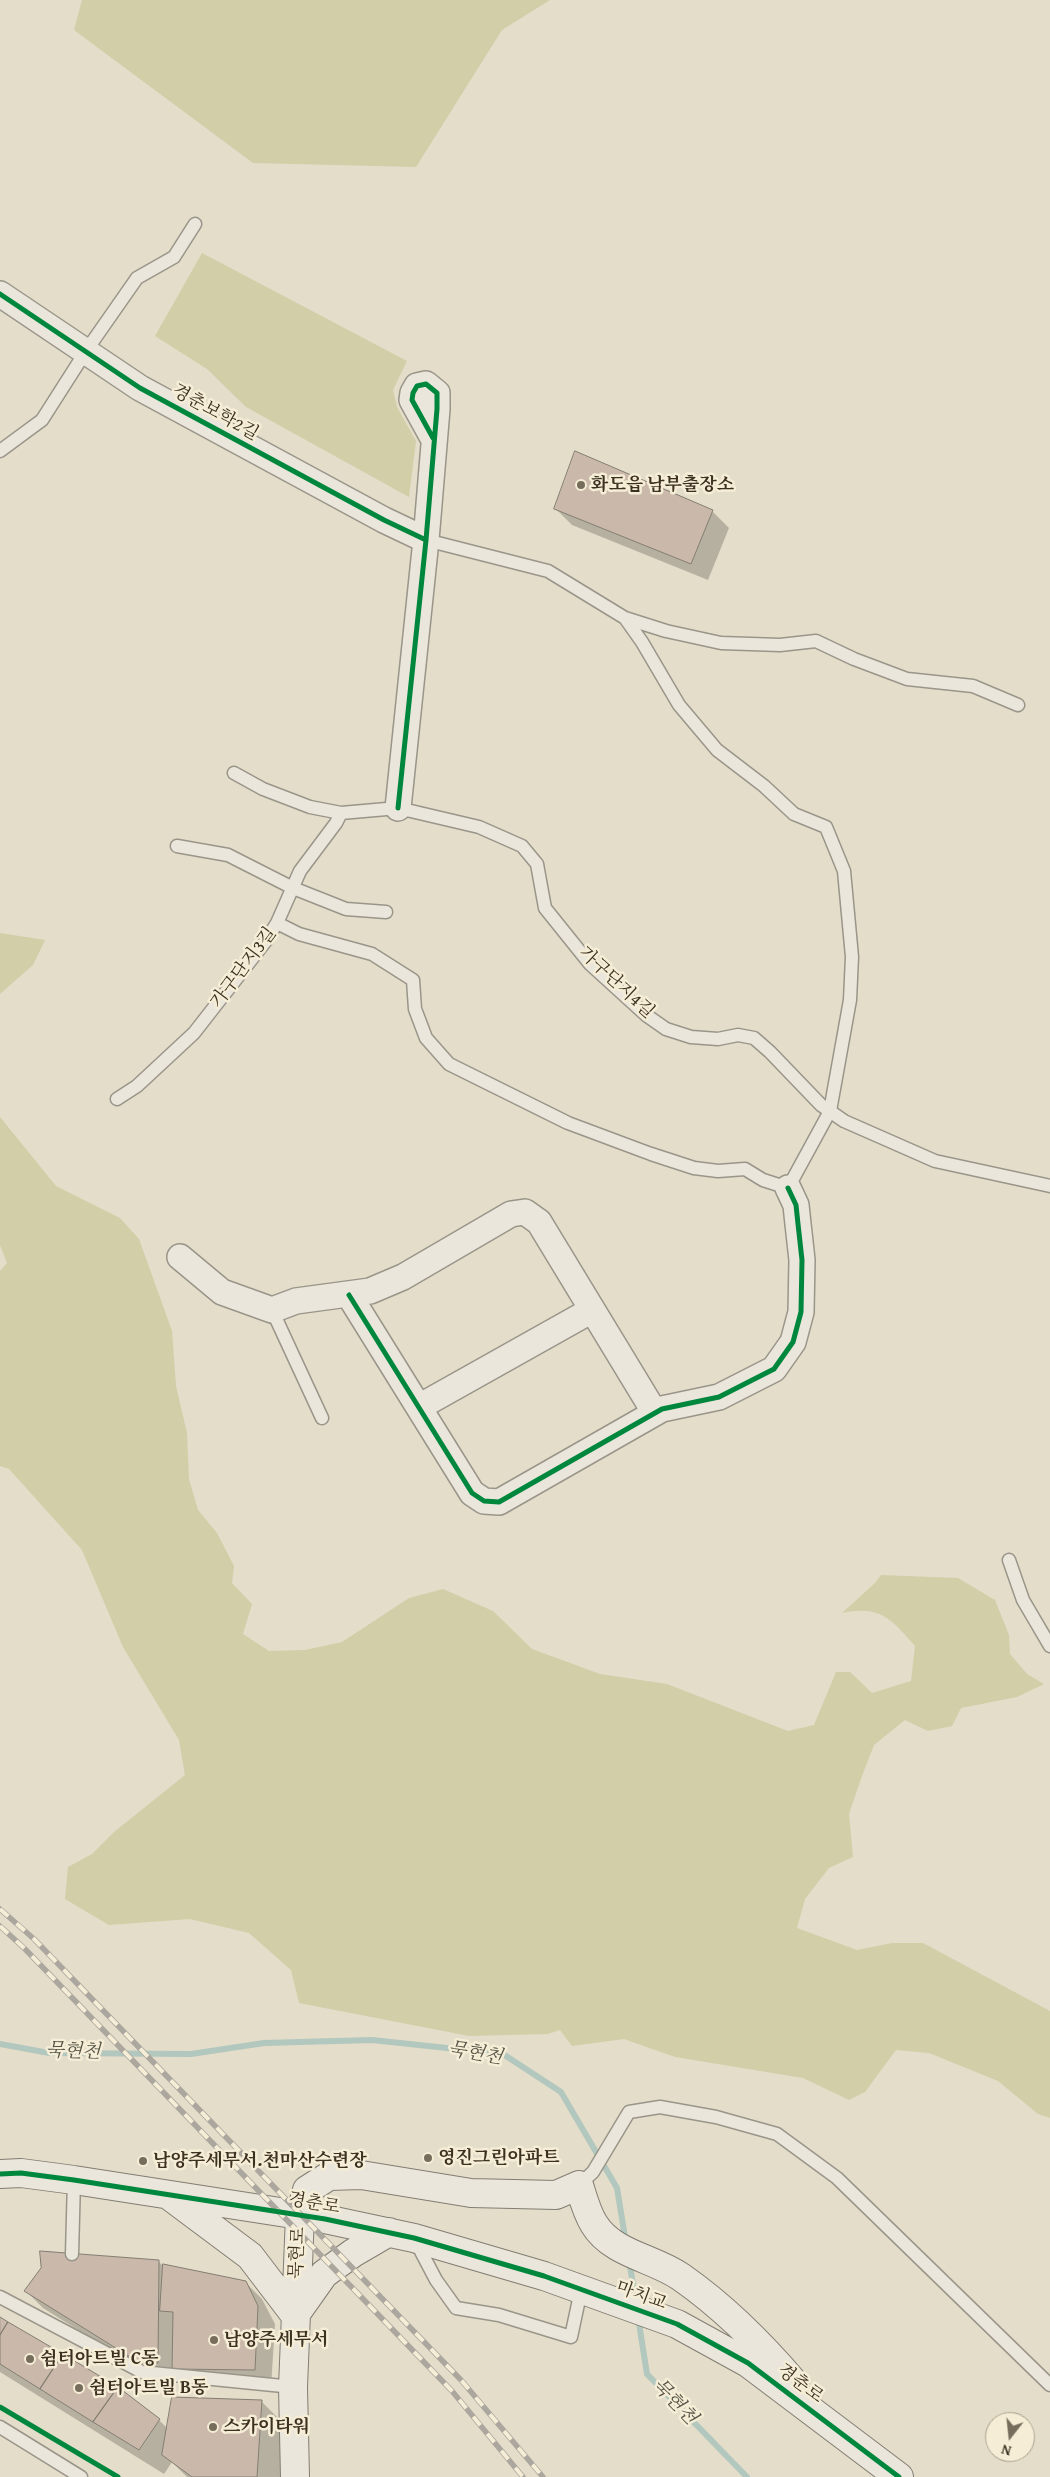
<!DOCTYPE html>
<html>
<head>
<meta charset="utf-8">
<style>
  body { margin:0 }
  #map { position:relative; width:1050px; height:2477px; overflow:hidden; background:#e4ddca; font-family:"Gentium Book Plus",serif }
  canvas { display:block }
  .north { position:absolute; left:985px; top:2412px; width:50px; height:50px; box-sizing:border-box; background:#f5edd5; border:1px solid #aba18d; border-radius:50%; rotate:196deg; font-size:14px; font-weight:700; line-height:20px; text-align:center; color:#3c3021 }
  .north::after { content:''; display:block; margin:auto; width:18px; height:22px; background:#776d5c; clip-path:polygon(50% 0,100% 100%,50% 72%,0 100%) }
</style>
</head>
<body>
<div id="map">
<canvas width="1050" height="2477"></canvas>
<div class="north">N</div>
</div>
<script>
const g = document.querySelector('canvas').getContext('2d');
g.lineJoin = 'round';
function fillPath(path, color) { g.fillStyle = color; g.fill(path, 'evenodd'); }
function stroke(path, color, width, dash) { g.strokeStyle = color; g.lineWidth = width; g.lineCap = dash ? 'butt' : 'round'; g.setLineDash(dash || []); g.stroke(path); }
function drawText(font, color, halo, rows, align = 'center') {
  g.font = font + ' "Gentium Book Plus","Noto Serif KR",serif'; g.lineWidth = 5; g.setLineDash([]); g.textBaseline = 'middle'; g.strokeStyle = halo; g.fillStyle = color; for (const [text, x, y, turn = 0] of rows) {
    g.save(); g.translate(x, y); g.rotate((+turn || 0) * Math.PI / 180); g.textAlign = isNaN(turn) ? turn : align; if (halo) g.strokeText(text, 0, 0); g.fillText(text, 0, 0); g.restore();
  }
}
fillPath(new Path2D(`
  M 82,0 L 550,0 L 502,30 L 416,167 L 253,163 L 74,30 Z
  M 202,253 L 407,361 L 393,390 L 397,407 L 416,441 L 409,497 L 246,407 L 207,369 L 155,336 Z
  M 0,933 L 45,940 L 33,965 L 0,994 Z
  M 0,1117 L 56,1186 L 120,1218 L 139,1239 L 172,1331 L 176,1386 L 187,1433 L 189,1479 L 198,1510 L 217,1533 L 234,1566 L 232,1583 L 252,1604 L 243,1634 L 269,1651 L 305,1650 L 342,1642 L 409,1598 L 443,1589 L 493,1611 L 532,1649 L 600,1674 L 667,1684 L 788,1731 L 814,1725 L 836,1672 L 850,1672 L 872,1693 L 911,1681 L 915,1646 C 891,1619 881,1605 842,1613 L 875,1583 L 881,1575 L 958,1578 L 995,1600 L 1009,1635 L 1010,1654 L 1027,1674 L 1044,1684 L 1017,1697 L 961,1708 L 952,1726 L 928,1731 L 905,1720 L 874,1745 L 862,1776 L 849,1814 L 853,1857 L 829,1868 L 805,1899 L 797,1928 L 857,1950 L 892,1943 L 923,1943 L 1050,2011 L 1050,2118 L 1038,2114 L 998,2081 L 929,2053 L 896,2050 L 865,2092 L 849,2100 L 803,2078 L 675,2057 L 624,2039 L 572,2046 L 560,2030 L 548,2034 L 469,2036 L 299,2003 L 291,1970 L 249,1933 L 190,1919 L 109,1925 L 65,1899 L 68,1867 L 92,1854 L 114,1832 L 185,1775 L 179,1740 L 123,1647 L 82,1550 L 9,1469 L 0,1466 L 0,1271 L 7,1263 L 0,1245 Z`), '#d1cea8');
fillPath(new Path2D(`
  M 555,508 L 712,511 L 729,528 L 708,580 L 572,525 Z
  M 158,2261 L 162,2265 L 245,2282 L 262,2299 L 275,2324 L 271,2387 L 190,2385 L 174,2369 L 158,2380 L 43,2308 L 26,2291 Z
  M 0,2317 L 159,2420 L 168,2429 L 261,2401 L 286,2426 L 283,2477 L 187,2477 L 172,2462 L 164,2474 L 0,2372 Z`), '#0003');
stroke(new Path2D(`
  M 0,2044 L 49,2053 L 191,2054 L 264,2043 L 372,2040 L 503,2054 L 561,2092 L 617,2188 L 626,2243
  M 629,2260 L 636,2302
  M 638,2317 L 647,2374 L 747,2477`), '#b2c7be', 6);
const building = new Path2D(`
  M 575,451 L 713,510 L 691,564 L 554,509 Z
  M 40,2251 L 159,2260 L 158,2363 L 140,2363 L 24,2291 L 41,2268 Z
  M 163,2264 L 246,2281 L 258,2306 L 255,2370 L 172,2369 L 173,2312 L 160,2311 Z
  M 0,2317 L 8,2322 L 0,2335 Z
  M 8,2322 L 63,2354 L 40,2389 L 0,2364 L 0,2335 Z
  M 63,2354 L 118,2387 L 93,2422 L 40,2389 Z
  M 118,2387 L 160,2419 L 139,2450 L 93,2422 Z
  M 172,2397 L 262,2400 L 257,2477 L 192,2477 L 162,2455 Z`);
fillPath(building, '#cab9ab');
stroke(building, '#837d72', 1);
const lane = new Path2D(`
  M 0,451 L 42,420 L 86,351 L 137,278 L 174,257 L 195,224
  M 426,540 L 548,571 L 625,618 L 666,631 L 721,643 L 780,645 L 816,641 L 854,659 L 907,679 L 973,686 L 1018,705
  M 234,773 L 263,789 L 310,807 L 341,813 L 398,808 L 479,827 L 522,846 L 537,864 L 545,908 L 590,964 L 646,1015 L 666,1029 L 691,1037 L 718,1039 L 738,1035 L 754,1038 L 770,1052 L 821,1105 L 844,1121 L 935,1161 L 1050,1186
  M 177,846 L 228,855 L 293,888 L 346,909 L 386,912
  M 277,923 L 299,934 L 372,954 L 413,980 L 415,1009 L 426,1038 L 449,1064 L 568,1123 L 651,1154 L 694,1168 L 718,1171 L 745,1169 L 763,1180 L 788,1188 L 830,1111 L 850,1000 L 852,957 L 844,871 L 826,827 L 794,814 L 764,786 L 717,750 L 679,705 L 642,642 L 625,618
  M 117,1099 L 137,1086 L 194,1033 L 265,942 L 277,923 L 300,871 L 336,823 L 341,813
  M 272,1310 L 322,1418
  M 1009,1560 L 1023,1600 L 1050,1646
  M 579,2185 L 593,2172 L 629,2112 L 660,2107 L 716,2117 L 777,2134 L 837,2178 L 1050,2385
  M 415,2240 L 436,2280 L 456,2308 L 499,2315 L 571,2337 L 581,2290
  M 72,2254 L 74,2180
  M 0,2297 L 142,2372 L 293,2387
  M 0,2427 L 81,2477`);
const street = new Path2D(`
  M 0,294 L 140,388 L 384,520 L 426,540
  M 398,808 L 426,540 L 437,409 L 437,393 L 426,384 L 417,386 L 413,393 L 412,400 L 433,438
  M 180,1257 L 222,1292 L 272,1310 L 296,1301 L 370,1291 L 403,1277 L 511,1214 L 525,1212 L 539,1222 L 655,1413
  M 349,1295 L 472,1493 L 484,1501 L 499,1502 L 662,1409 L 719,1397 L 774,1369 L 793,1342 L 801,1312 L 802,1260 L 798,1224 L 796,1205 L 788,1188
  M 419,1407 L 592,1310`);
const secondary = new Path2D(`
  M 0,2174 L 21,2173 L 74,2180 L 325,2219 L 414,2238 L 544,2276 L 677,2324 L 748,2363 L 899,2477
  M 171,2197 L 250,2256 L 295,2315
  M 295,2315 L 324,2274 L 353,2253 L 389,2232
  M 295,2477 L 293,2387 L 300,2215 L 307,2190 L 329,2176 L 361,2175 L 471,2193 L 556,2195 L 579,2185 C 583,2198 587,2213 594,2224 C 612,2254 654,2258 681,2277 C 724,2307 761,2344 795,2384`);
stroke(lane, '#9a9589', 15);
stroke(street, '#9a9589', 28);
stroke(secondary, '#837d72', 30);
stroke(lane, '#eae6dc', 12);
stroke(street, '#eae6dc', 25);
stroke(secondary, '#eae6dc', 28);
const rail = new Path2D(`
  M 0,1909 L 34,1939 L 461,2380 L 543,2477
  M 0,1926 L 25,1949 L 452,2391 L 523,2477`);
stroke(rail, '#aba79f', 5.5);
stroke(rail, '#f5edd5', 4, [11]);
stroke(new Path2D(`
  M 0,294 L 140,388 L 384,520 L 426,540
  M 398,808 L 426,540 L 437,409 L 437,393 L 426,384 L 417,386 L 413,393 L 412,400 L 433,438
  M 349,1295 L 472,1493 L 484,1501 L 499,1502 L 662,1409 L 719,1397 L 774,1369 L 793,1342 L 801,1312 L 802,1260 L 798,1224 L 796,1205 L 788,1188
  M 0,2174 L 21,2173 L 74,2180 L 325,2219 L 414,2238 L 544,2276 L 677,2324 L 748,2363 L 899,2477
  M 0,2407 L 118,2477`), '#00873e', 5);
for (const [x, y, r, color] of [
  [581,485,5,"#776d5c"],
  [428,2158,5,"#776d5c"],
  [143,2161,5,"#776d5c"],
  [214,2340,5,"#776d5c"],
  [30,2359,5,"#776d5c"],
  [79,2388,5,"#776d5c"],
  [213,2427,5,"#776d5c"]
]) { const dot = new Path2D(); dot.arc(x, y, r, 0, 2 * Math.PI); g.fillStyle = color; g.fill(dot); stroke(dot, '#f5edd5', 2); }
drawText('18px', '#3c3021', '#f5edd5', [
  ["경춘보학2길",215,413,29],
  ["가구단지3길",244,968,-53],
  ["가구단지4길",616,983,43],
  ["경춘로",314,2204,10],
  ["묵현로",298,2253,-87],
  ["마치교",641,2296,20],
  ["경춘로",800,2384,37]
]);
drawText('bold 18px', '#3c3021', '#f5edd5', [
  ["화도읍 남부출장소",591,485],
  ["영진그린아파트",438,2158],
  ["남양주세무서.천마산수련장",153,2161],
  ["남양주세무서",224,2340],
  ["쉼터아트빌 C동",40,2359],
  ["쉼터아트빌 B동",89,2388],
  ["스카이타워",223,2427]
], 'left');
drawText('italic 19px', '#545347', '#f5edd5', [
  ["묵현천",73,2052,2],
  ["묵현천",475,2054,10],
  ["묵현천",674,2402,46]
]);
</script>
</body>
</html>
